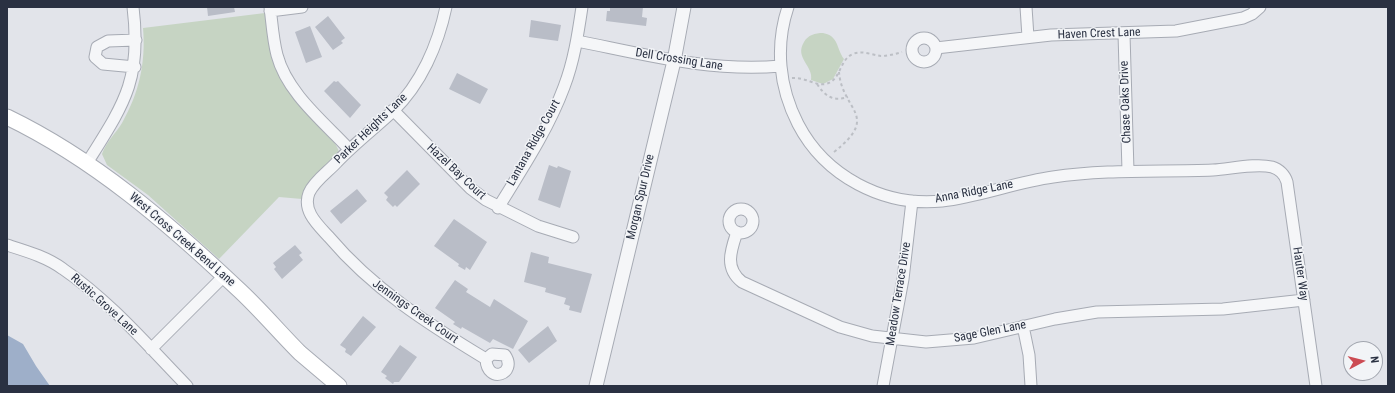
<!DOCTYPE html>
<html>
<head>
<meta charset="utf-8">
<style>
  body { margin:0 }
  #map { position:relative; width:1395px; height:393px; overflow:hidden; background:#e2e4ea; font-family:"Roboto Condensed",sans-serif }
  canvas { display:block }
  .frame { position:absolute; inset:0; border:8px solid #2a3142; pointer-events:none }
  .north { position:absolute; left:1343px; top:341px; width:40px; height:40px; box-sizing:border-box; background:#f2f4f7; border:1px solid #a2a6af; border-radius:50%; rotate:83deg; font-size:11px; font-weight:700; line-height:16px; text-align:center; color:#2a3142 }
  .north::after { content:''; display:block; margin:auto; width:14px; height:18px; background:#cc4b53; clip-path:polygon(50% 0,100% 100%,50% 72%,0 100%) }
</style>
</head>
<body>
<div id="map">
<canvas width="1395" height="393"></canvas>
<div class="frame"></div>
<div class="north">N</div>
</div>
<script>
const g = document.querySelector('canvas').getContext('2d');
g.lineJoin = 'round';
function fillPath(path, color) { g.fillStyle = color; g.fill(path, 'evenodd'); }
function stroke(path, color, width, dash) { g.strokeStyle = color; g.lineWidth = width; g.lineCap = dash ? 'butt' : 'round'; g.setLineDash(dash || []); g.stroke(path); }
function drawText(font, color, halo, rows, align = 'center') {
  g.font = font + ' "Roboto Condensed",sans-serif'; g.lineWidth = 3; g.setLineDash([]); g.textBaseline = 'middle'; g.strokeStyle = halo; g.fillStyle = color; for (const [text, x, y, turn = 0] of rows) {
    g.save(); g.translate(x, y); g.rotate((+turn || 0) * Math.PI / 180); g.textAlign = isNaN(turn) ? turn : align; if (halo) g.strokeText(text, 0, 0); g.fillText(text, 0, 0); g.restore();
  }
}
fillPath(new Path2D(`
  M 265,13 C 269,40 273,68 289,91 C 299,107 336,137 339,152 L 302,199 L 279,197 L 219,259 L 148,195 L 107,165 L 102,154 C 106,142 116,133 122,123 C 139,93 146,63 143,28 Z
  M 823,33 C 839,36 836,48 844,59 L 833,79 L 823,84 L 811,80 C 814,66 794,58 804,42 C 808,35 815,33 823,33 Z`), '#c6d4c3');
fillPath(new Path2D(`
  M 7,335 L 23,344 L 36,366 L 50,386 L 7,386 Z`), '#9eafc9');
fillPath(new Path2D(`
  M 207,7 L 234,7 L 235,12 L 208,16 Z
  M 610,7 L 643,7 L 642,17 L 647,18 L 646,26 L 606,21 L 607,11 L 610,11 Z
  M 328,16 L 345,38 L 341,41 L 343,43 L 333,50 L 315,27 Z
  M 531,20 L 561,25 L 558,41 L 529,37 Z
  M 310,26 L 322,57 L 306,63 L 295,32 Z
  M 457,73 L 488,89 L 480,104 L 449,89 Z
  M 334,81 L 336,82 L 338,81 L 361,105 L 350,118 L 324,91 Z
  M 549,165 L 557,168 L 558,166 L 571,171 L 560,208 L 538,200 Z
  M 407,170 L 420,184 L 397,207 L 395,205 L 393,207 L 386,200 L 388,197 L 384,193 Z
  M 357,189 L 367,201 L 341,224 L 330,211 Z
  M 454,219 L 487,242 L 470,270 L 466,267 L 465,270 L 458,266 L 459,264 L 434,246 Z
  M 295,245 L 302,253 L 299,255 L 303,260 L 282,279 L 274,269 L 276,267 L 273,263 Z
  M 531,252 L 549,257 L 548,263 L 592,274 L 581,313 L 569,310 L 570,306 L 564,304 L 566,298 L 545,292 L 546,288 L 524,282 Z
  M 455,280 L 468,289 L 466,292 L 490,307 L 494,299 L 528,321 L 513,349 L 493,339 L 490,343 L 462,327 L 461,329 L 453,324 L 455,322 L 435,308 Z
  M 363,316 L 376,327 L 351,356 L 345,352 L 346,349 L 340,345 Z
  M 548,326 L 557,341 L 529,363 L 518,350 Z
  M 400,345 L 417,357 L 399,382 L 394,382 L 393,384 L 385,378 L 387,376 L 381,372 Z`), '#b9bdc7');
const minor = new Path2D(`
  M 270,7 C 272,23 273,40 277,55 C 287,93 324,122 349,149
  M 446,7 C 438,45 421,84 393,111 C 375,128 355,143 337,162 C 329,171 314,181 309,193 C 302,211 318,225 329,237 C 373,289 428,324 486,359 C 487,385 518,374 505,355 L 492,354 L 486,359
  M 788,7 C 775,46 779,87 798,124 C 825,176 883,207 942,201 C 979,197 1016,182 1053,177 C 1106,169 1160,172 1213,170 C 1230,169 1256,163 1272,167 C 1279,169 1285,175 1287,182 L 1316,386
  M 1026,7 L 1028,37
  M 270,11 L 302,7
  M 1124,34 L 1128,171
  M912 50a12 12 0 1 1 24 0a12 12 0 1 1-24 0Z
  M 577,41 C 647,55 709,72 781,66
  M 936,48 L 1051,35 L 1176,31 L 1243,18 L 1252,14 L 1260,7
  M 135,67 L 103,64 L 95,57 L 97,47 L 108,41 L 136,40
  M 393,110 L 470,188 L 486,200 L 538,226 L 573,237
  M 87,163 C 124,104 142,80 133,7
  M 498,208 C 522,169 548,130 564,87 C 574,61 578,34 582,7
  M729 221a12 12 0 1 1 24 0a12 12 0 1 1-24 0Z
  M 737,232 C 731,250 724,268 742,282 L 840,327 L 872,336 L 926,342 L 974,338 L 1055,319 L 1097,312 L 1223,309 L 1304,300
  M 7,245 C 26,251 47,257 63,269 C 110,301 148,346 187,386
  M 1023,326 L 1029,355 L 1031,386
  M 151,349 L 224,276
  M 883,386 L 903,279 L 912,201`);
const tertiary = new Path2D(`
  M 596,386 L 674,61 L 684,7`);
const secondary = new Path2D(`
  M 7,117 C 94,159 167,222 237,288 C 259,308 279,332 300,353 C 313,364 326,375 339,386`);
stroke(minor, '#a7abb4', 13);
stroke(tertiary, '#a7abb4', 15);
stroke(secondary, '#a7abb4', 17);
stroke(new Path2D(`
  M 792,78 C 805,77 816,86 825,84 C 841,82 839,59 853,54 C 862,50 872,55 881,56 C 888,56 895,54 902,52
  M 817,84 C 825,96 833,102 848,97
  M 834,152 C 881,115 842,111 839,72`), '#bcbfc5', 2, [3, 3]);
stroke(minor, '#f5f6f8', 11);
stroke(tertiary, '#f5f6f8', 13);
stroke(secondary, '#fff', 15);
drawText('12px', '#2a3142', '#f2f4f7', [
  ["Haven Crest Lane",1099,34,-2],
  ["Dell Crossing Lane",679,60,9],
  ["Chase Oaks Drive",1126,102,-92],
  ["Parker Heights Lane",371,129,-44],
  ["Lantana Ridge Court",534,143,-61],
  ["Hazel Bay Court",456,172,43],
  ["Anna Ridge Lane",974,192,-11],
  ["Morgan Spur Drive",641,197,-77],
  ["West Cross Creek Bend Lane",182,240,41],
  ["Hauter Way",1300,274,82],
  ["Meadow Terrace Drive",899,294,-81],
  ["Rustic Grove Lane",104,305,42],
  ["Jennings Creek Court",415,312,35],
  ["Sage Glen Lane",990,332,-11]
]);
</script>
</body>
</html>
